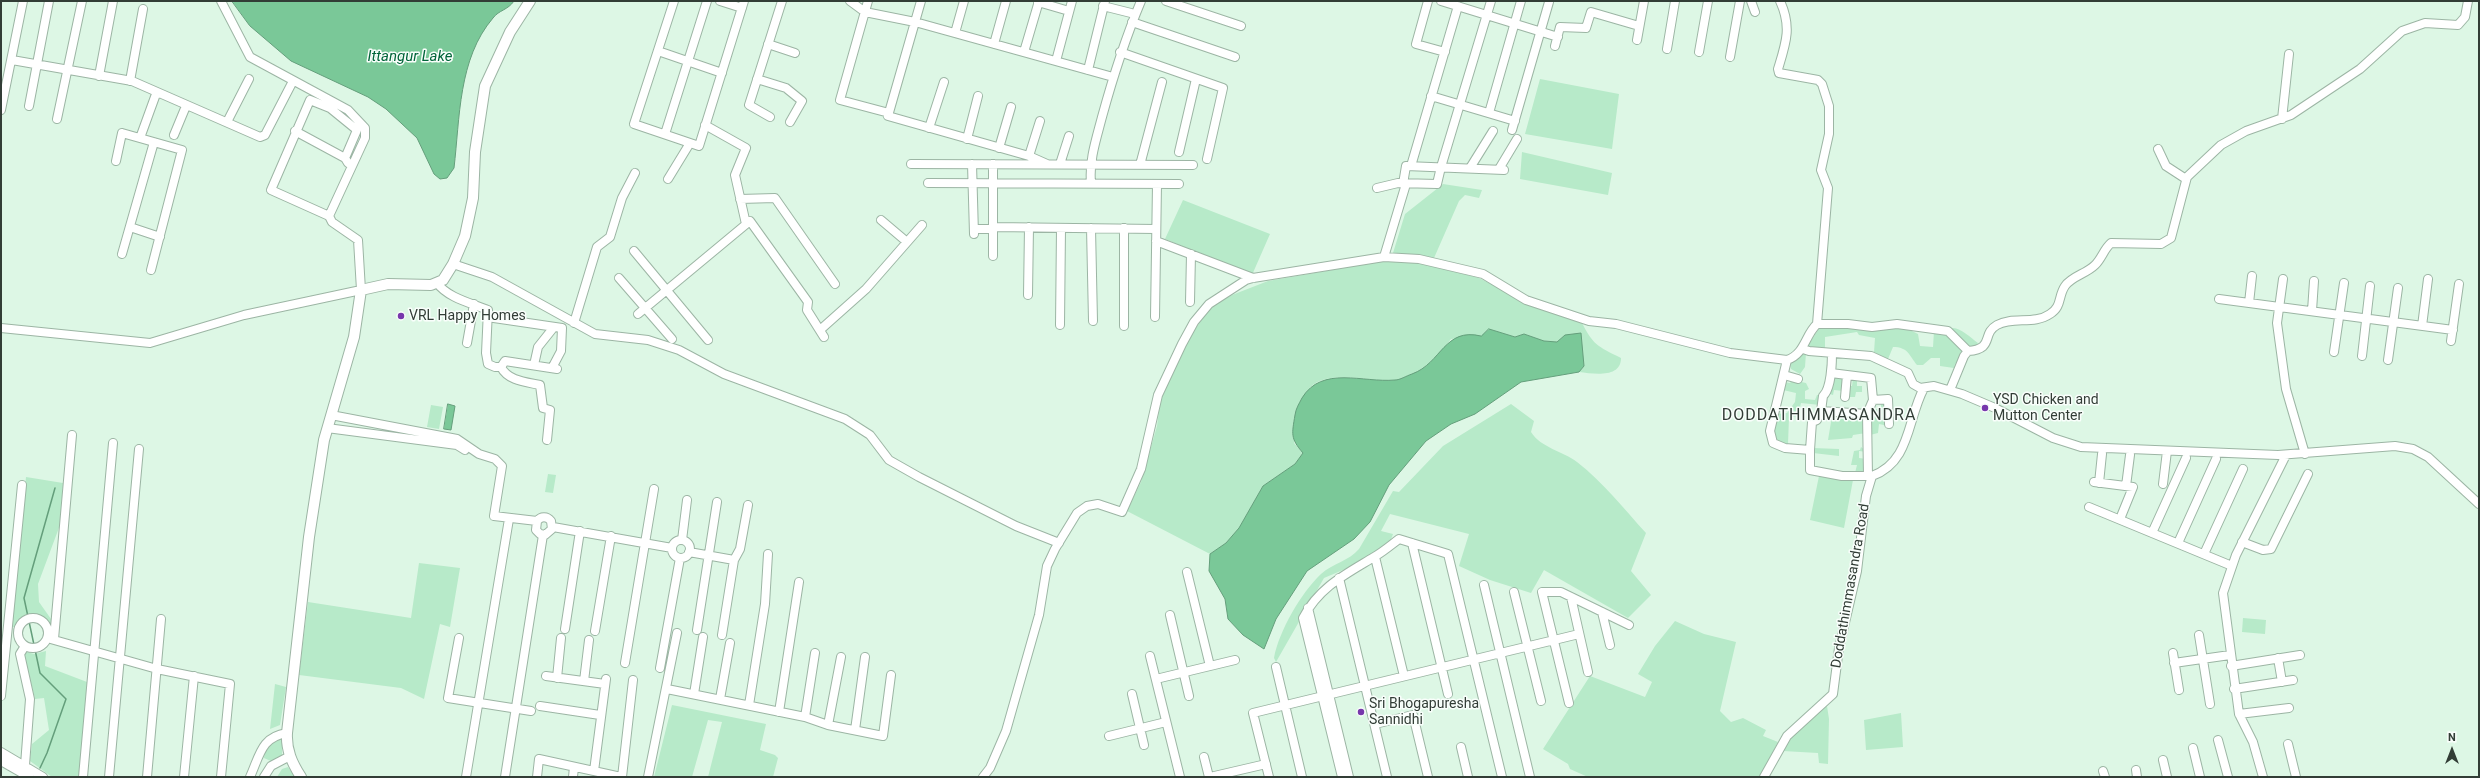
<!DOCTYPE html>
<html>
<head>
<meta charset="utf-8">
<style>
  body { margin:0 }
  #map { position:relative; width:2480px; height:778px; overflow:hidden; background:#ddf7e5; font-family:Roboto,sans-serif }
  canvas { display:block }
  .frame { position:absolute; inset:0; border:2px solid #323d36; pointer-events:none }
  .north { position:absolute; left:2432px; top:730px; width:40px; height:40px; -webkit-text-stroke:3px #f9fefb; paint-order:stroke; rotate:0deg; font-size:11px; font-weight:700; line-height:16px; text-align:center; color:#323d36 }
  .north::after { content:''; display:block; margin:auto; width:14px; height:18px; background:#323d36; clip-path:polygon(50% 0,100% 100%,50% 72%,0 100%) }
</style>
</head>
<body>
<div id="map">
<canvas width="2480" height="778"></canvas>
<div class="frame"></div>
<div class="north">N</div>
</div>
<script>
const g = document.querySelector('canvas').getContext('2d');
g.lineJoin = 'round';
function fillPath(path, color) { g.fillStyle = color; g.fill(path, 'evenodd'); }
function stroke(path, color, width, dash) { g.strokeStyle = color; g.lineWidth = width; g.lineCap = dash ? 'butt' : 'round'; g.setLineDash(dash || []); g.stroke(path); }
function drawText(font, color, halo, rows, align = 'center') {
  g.font = font + ' Roboto,sans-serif'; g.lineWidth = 3; g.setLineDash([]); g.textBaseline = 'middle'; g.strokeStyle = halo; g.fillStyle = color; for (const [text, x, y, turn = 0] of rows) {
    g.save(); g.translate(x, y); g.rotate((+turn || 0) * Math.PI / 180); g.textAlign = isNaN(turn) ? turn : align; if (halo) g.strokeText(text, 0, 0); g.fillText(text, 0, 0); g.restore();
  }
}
fillPath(new Path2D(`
  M 1540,79 L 1619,94 L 1612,149 L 1525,134 Z
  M 1522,152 L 1612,173 L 1608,195 L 1520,179 Z
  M 1443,184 L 1482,190 L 1479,198 L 1465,195 L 1459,201 L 1434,258 L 1393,253 L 1405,214 Z
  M 1183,200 L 1270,234 L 1252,275 L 1165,239 Z
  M 1384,261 L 1421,263 L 1479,278 L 1540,309 L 1581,321 C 1593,345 1597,346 1621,358 C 1621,378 1595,374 1579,372 L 1584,366 L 1565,335 L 1557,342 L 1544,341 L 1524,334 L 1515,337 L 1489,329 L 1481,336 L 1451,339 C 1438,356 1419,376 1396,380 C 1372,384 1322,365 1306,393 C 1301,402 1297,432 1294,443 L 1303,453 L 1295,464 L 1263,486 L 1239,528 L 1226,543 L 1210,554 L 1127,511 L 1141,482 L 1157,426 L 1161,395 L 1190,336 L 1212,306 L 1232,295 L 1268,281 Z
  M 1820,327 L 1906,328 L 1918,334 L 1920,346 L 1933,347 L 1934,331 C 1942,332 1946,329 1953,328 C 1961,328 1971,338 1978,343 L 1976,347 L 1966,346 L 1962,351 L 1960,360 L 1955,364 L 1954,368 L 1940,366 L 1940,358 L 1931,358 L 1923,365 L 1917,365 C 1909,355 1908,347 1893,347 L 1888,359 L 1874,352 L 1875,338 L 1859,335 L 1857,332 L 1825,337 L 1825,351 L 1806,353 L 1805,367 L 1800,374 L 1791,369 L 1790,363 L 1802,355 Z
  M 1833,374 L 1845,376 L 1844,391 L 1834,390 L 1833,395 L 1830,394 Z
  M 1853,378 L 1857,378 L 1857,386 L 1862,386 L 1862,392 L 1856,392 L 1855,397 L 1846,397 L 1847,386 L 1852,386 Z
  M 1792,380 L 1806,383 L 1809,389 L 1805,391 L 1805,399 L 1815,400 L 1817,395 L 1822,395 L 1820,405 L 1801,403 L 1798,416 L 1789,417 L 1788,444 L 1776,441 L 1773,437 L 1777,414 L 1787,413 L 1795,402 L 1796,393 L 1783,390 L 1785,382 L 1790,383 Z
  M 1881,403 L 1886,403 L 1888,419 L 1884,425 L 1879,424 L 1878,433 L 1870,435 L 1868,415 L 1872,410 L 1881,408 Z
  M 1511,404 L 1534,421 L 1531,432 C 1541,448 1563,451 1577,462 C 1603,482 1624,509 1646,533 L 1631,571 L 1651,595 L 1628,618 L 1544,570 L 1531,593 L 1490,580 L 1459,566 L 1469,534 L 1390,514 L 1381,531 L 1393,534 L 1390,542 L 1375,553 L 1350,567 L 1324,578 L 1276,662 L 1274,658 C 1279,631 1301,593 1321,574 C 1333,563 1349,561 1359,549 L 1393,491 L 1399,492 L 1443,446 Z
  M 431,405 L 443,407 L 439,429 L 427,427 Z
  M 1864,415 L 1866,433 L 1853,435 L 1852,438 L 1828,440 L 1832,416 Z
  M 1861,447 L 1867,452 L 1859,451 L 1859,458 L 1867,459 L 1866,474 L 1855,473 L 1857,465 L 1851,465 L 1854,451 L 1860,450 Z
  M 1813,448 L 1839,449 L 1839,456 L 1813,453 Z
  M 548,474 L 556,475 L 553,493 L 545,492 Z
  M 1819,476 L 1853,480 L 1844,528 L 1810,520 Z
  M 26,477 L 63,483 L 60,525 L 38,584 L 39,602 L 51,619 L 51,625 C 42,611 23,612 16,627 L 11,627 Z
  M 419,563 L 460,568 L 450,627 L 440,624 L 424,699 L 401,688 L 299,675 L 308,602 L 411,618 Z
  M 2243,618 L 2266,620 L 2265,634 L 2242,632 Z
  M 1675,621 L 1704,634 L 1736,642 L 1720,711 L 1731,722 L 1743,718 L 1766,730 L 1763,736 L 1778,742 L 1760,777 L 1588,777 L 1570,769 L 1568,764 L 1543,749 L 1590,676 L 1645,697 L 1652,682 L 1638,674 L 1655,646 Z
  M 46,651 L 45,666 L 87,682 L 79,777 L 52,777 L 30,761 L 32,744 L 49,730 L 44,698 L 35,699 L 24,654 L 27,652 L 34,654 Z
  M 275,684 L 286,687 L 280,725 L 270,729 Z
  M 672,705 L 766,724 L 760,750 L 775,755 L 778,758 L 773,777 L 708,777 L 722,722 L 708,720 L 692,777 L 654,777 Z
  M 1827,706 L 1829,719 L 1828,764 L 1819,763 L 1818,753 L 1783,751 C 1792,731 1810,718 1827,706 Z
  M 1901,713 L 1903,747 L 1866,750 L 1864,720 Z
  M 280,739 L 282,739 L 282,758 L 273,762 L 264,758 L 266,744 Z
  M 288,767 L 295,777 L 277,777 L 282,769 Z`), '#b7eac9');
const water = new Path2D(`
  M 232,1 L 514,1 C 508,10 499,10 493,18 C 458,59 460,118 454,168 L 447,178 L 440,179 L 434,174 L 417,138 L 386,109 L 368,97 L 291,61 L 250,26 Z
  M 1489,329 L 1515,337 L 1524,334 L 1544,341 L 1557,342 L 1565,335 L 1581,333 L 1584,366 L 1579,372 L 1521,382 L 1475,414 L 1451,424 L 1426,441 L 1389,485 L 1370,522 L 1354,539 L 1307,571 L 1276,619 L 1264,649 L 1243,635 L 1228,619 L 1225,599 L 1209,571 L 1210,554 L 1226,543 L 1239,528 L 1263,486 L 1295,464 L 1303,453 C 1290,438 1292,434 1295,415 C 1296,408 1299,404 1302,398 C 1322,365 1363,383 1395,380 C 1400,380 1406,376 1412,374 C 1442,363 1444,327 1481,336 Z
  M 448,404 L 455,406 L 451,430 L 444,429 Z`);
fillPath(water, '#7ac898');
stroke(water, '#649e7b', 1);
stroke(new Path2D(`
  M 40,768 L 47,753 L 66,699 L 40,673 L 24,598 L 55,488`), '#649e7b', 1.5);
const minor = new Path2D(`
  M 674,1 L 634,124 L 699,146 L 744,1
  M 720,1 L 742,8
  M 850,1 L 865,12 L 915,22 L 1113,77
  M 868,1 L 840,100 L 889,113
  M 921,1 L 888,116 L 1029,156 L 1047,164
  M 1166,1 L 1241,26
  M 1428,1 L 1416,44 L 1445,52
  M 1441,1 L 1558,37
  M 1751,1 L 1755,12
  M 1780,1 C 1792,27 1786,43 1778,69 L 1779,73 L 1818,80 L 1822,84 L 1829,106 L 1829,134 L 1821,170 L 1828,188 L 1817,324
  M 1038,2 L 1069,11
  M 1103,6 L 1131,13
  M 1132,22 L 1235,57
  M 955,33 L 964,1
  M 1637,40 L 1644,1
  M 768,44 L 795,53
  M 994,44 L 1006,1
  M 1555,46 L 1560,27 L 1586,28 L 1591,12 L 1639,26
  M 1667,49 L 1675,1
  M 658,51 L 722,73
  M 1024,52 L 1039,1
  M 1120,52 L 1223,88 L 1207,159
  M 1699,52 L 1708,1
  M 1730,57 L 1740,1
  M 12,60 L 132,81 L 260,137 L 265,135 L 293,81
  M 1056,61 L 1072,1
  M 1088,70 L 1105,1
  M 99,76 L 113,1
  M 757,79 L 786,88 L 802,101 L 790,122
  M 130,81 L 143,9
  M 1431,96 L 1515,121
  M 29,106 L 49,1
  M 1,110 L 23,1
  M 1489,113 L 1521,1
  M 770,117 L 749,105 L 782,1
  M 57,119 L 82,1
  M 2282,119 L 2289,54
  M 227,122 L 249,79
  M 705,125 L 746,148 L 735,175 L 746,224
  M 929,128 L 944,82
  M 1512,130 L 1549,2
  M 295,131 L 345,158 L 348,163
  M 665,134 L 707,1
  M 174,135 L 186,106
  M 140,138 L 156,94
  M 967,139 L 978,96
  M 999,148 L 1011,107
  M 2158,149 L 2166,166 L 2186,179
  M 1179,152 L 1196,79
  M 1029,156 L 1040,121
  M 116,161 L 122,133 L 182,150 L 151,270
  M 911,164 L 1193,165
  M 972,164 L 974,234
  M 993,164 L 993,256
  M 1060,164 L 1069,136
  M 1140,165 L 1162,82
  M 1411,166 L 1458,6
  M 1470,168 L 1493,131
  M 1499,169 L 1517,139
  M 668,179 L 690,143
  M 928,183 L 1179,184
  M 1091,183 C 1089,160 1096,140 1102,117 C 1113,77 1125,39 1141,1
  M 1403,184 L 1406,166 L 1504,170
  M 1377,188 L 1398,183 L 1437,184 L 1441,167 L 1491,1
  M 740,199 L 775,198 L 835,284
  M 329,216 L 271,190 L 310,100 L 330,108 L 357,130 L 345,158
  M 881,220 L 907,242
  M 130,227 L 160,237
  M 993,227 L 1156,229
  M 1091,228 L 1093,321
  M 1124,228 L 1124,326
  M 974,229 L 993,229
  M 1156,241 L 1253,278
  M 634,251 L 708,340
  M 122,254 L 154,142
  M 1384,257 L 1406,184
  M 453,264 L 492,277 L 595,334 L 648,340 L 679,350 L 724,374 L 845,419 L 870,435 L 889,460 L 919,477 L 1016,526 L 1059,543
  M 619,278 L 672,339
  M 2283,279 L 2277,323 L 2286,389 L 2305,454
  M 437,283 C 448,298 471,303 488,310 L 486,353 L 488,364 L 495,367 L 501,367
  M 1028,295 L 1029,227
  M 2219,299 L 2453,330
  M 1190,302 L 1191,254
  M 2249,303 L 2252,276
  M 2312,311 L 2314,281
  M 638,314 L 750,221 L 808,302 L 807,310 L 824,337
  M 487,317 L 562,328 L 561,351 L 552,368
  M 1155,317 L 1157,184
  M 574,323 L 597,247 L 610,237 L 622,198 L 635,173
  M 1060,325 L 1061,228
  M 2422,326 L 2428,279
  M 1,328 L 150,343 L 244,315 L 361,290 L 358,240 L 332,222 L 329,216 L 365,138 L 365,128 L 348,110 L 250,57 L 221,1
  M 820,330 L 866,289 L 922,225
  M 2451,341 L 2459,284
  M 467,343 L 474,304
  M 1803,349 L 1809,351 L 1871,356 L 1908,373 L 1913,384 L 1920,388 L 1934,386 L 1962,394 L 1995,408 L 2053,438 L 2081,447 L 2278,455 L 2395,446 L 2413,449 L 2428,457 L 2479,504
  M 2334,352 L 2344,283
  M 1832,353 C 1832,363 1831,389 1823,396 L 1821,411 L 1867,414 L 1868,476
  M 2362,356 L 2370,286
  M 1787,360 L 1770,431 L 1773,443 L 1785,448 L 1810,450 L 1810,470 L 1842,476 L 1872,476
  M 2388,360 L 2398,288
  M 534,365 L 538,347 L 554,327
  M 501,367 C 508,381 526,382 540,385 L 543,408 L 550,410 L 547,440
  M 501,367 L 505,361 L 557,369
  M 1831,373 L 1871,378 L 1873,400 L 1867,414
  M 1784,375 L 1798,379
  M 1950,390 L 1964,356 L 1968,351
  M 1845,397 L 1847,375
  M 1873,400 L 1888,399 L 1889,424
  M 331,415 L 457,439 L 479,454 L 495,459 L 502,466 L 494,516 L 537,521 C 541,516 547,516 551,521 L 552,529 L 545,535 L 540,534 L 536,530 L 537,521
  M 327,428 L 457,445 L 465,450
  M 1810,450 L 1812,422 L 1817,420 L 1821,411
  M 2094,482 L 2133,487 L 2120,519
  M 2099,483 L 2102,454
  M 2163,484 L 2167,451
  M 2126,486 L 2130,455
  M 2089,507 L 2232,566
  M 553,527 L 672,548
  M 2152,533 L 2186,458
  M 682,540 L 687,500
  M672 549a9 9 0 1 1 18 0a9 9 0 1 1-18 0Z
  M 2242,542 L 2263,550 L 2271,549 L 2308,474
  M 1412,543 L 1448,694
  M 2178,543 L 2216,459
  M 689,552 L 734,560
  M 2204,554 L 2243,469
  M 1375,557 L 1404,676
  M 1187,572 L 1210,666
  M 1339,578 L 1387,777
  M 1484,585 L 1530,777
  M 1514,592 L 1541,701
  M 1571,597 L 1588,672
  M 1308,608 L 1349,777
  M 1602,612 L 1610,645
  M 1170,615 L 1189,696
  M18 633a15 15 0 1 1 30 0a15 15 0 1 1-30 0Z
  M 565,629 L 580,531
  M 697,630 L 717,502
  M 595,631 L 611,536
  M 722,635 L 734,560 L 740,549 L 748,505
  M 2199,635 L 2210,704
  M 47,638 L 157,669 L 230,684 L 221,777
  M 459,638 L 448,698 L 531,711
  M 54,639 L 72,435
  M 25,646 L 20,654 L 30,699 L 25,765
  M 2173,653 L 2179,690
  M 1150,656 L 1180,777
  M 2278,658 L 2282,682
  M 625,663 L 654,489
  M 2174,663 L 2230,655
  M 2231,666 L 2300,655
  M 1276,667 L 1302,777
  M 660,668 L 680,558
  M 546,676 L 605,684
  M 557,678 L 561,638
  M 1156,679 L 1235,660
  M 584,681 L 589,640
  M 667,689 L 805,717 L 828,725 L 883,736 L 891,675
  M 2234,689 L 2293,680
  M 694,694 L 703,637
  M 1132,694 L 1144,745
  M 1,696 L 22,485
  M 720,699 L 730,643
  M 1569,703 L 1542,592 L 1561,592 L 1629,625
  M 749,705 L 765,604 L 768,554
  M 540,706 L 600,715
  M 779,712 L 799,582
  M 2239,714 L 2289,708
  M 805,717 L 815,653
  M 1375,724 L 1413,715 L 1428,777
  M 828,725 L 841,657
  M 855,730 L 865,657
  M 1109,736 L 1166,722
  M 2218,740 L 2228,777
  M 2288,744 L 2296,777
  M 1461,747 L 1468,777
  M 2193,748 L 2200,777
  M 1,752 L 43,777
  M 1204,757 L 1209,777
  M 2163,760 L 2167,777
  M 1,761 L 29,777
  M 2136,770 L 2137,777
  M 594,771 L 606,679
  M 2103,771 L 2105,777
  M 83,777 L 113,443
  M 109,777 L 139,449
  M 147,777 L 161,619
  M 184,777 L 194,676
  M 250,777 C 260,755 261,737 287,733
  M 264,777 L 271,766 L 290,756
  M 466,777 L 509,519
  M 505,777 L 543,535
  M 537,777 L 539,759 L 621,777
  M 573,777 L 574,767
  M 622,777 L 633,680
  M 648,777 L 677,633
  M 983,777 L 990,768 L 1006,731 L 1039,615 L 1047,566 L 1055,549 L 1077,513 L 1087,506 L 1098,504 L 1122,512 L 1141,469 L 1158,395 L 1182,344 L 1194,322 L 1209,304 L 1246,280 L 1253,278 L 1384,257 L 1419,259 L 1483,274 L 1526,300 L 1589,321 L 1616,324 L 1730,353 L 1787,360 C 1805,354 1805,335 1817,324 L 1848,324 L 1872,327 L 1897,324 L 1948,331 L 1968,351 C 1995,349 1981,334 1997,325 C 2013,316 2034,325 2050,314 C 2062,307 2058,296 2065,286 C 2072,276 2086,274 2095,265 C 2102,258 2104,249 2111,243 L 2161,244 L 2171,238 L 2187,177 L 2221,145 L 2246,131 L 2291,115 L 2360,69 L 2402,31 L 2425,23 L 2458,25 L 2465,17 L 2468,1
  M 1210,777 L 1266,764
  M 1269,777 L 1253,713 L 1579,634
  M 1342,777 L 1303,618 C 1319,587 1346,574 1374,557 C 1383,552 1391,545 1399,539 L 1448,554 L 1502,777
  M 1764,777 L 1787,736 L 1833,694 L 1839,648 L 1857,571 L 1866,496 L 1872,476 C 1911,462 1907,419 1924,388
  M 2263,777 L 2253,742 L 2239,714 L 2223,593 L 2236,555 L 2286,455`);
const major = new Path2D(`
  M 301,777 C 292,763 286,750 287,733 L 309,537 L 324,440 L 354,337 L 361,290 L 388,284 L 431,285 L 443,280 L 453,264 L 465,236 L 473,198 L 475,152 L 485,86 L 510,32 L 530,1`);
stroke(minor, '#9cb5a4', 10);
stroke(major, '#9cb5a4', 12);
stroke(minor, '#fff', 8);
stroke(major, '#fff', 10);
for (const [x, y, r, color] of [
  [401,316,4,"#7737ac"],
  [1985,408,4,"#7737ac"],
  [1361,712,4,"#7737ac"]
]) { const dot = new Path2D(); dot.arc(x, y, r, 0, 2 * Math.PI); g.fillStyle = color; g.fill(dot); stroke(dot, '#f9fefb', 1.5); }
drawText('14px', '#323d36', '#f9fefb', [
  ["VRL Happy Homes",409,316],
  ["YSD Chicken and",1993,400],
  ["Mutton Center",1993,416],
  ["Sri Bhogapuresha",1369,704],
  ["Sannidhi",1369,720]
], 'left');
drawText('14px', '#323d36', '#f9fefb', [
  ["Doddathimmasandra Road",1851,586,-80]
]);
drawText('italic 15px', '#006439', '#f9fefb', [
  ["Ittangur Lake",410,57]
]);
g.letterSpacing = '1px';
drawText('16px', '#323d36', '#f9fefb', [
  ["DODDATHIMMASANDRA",1819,416]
]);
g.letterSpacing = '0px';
</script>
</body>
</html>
